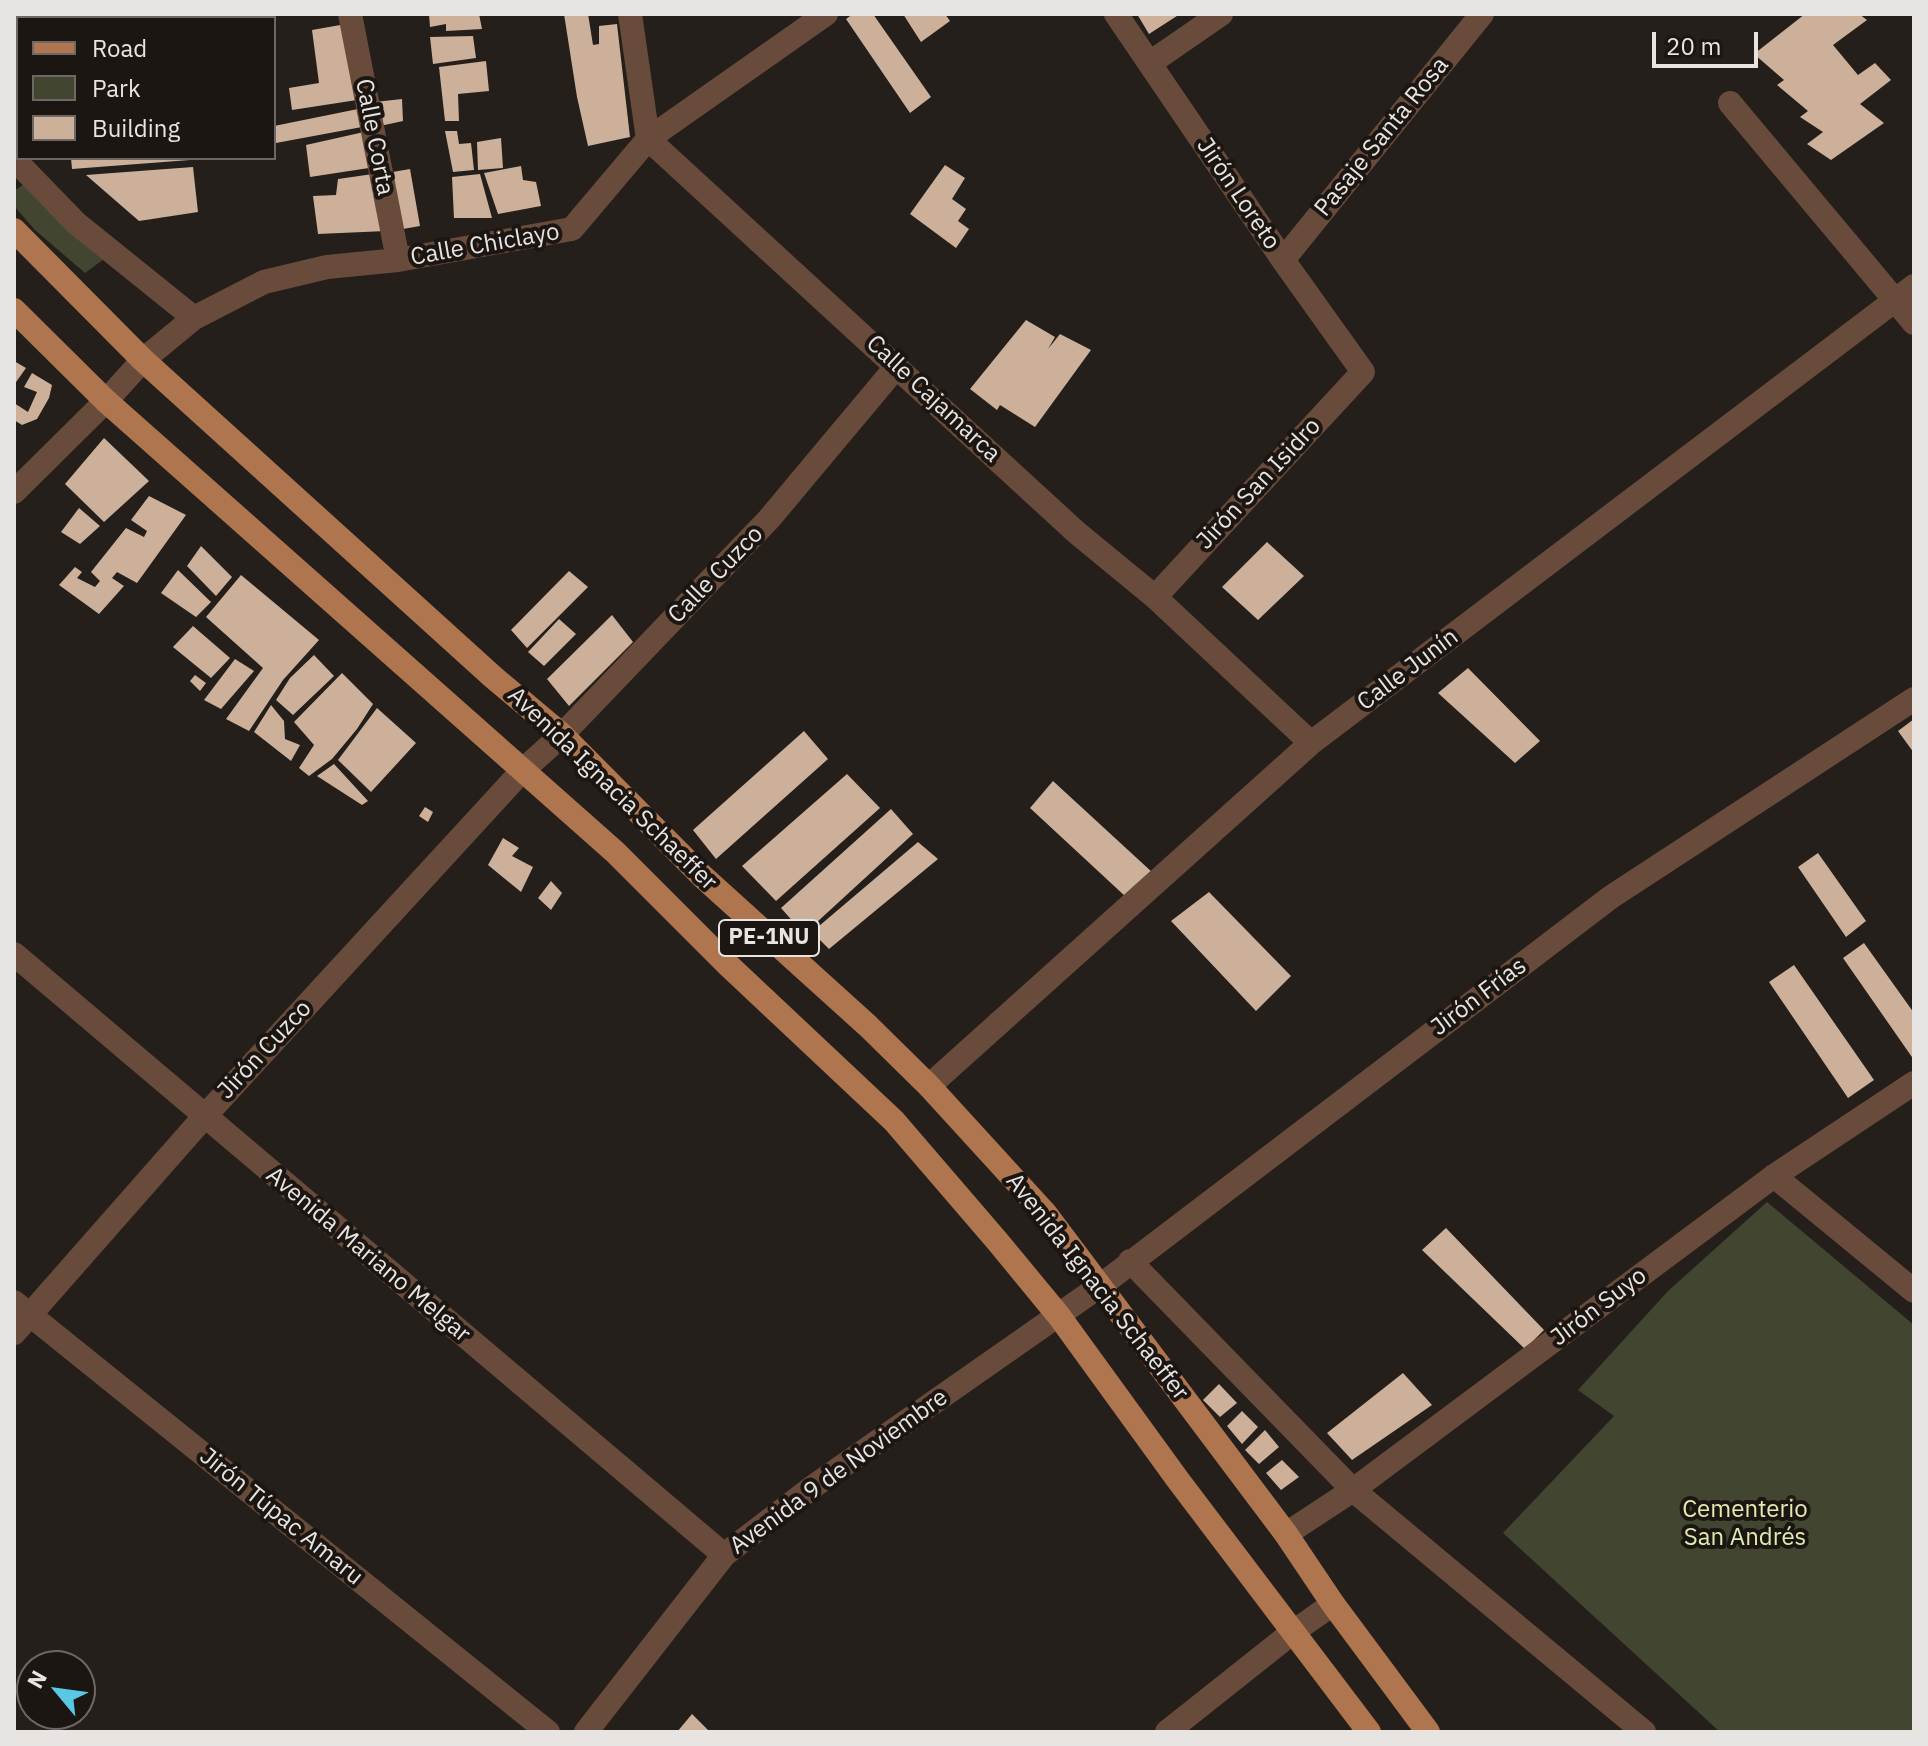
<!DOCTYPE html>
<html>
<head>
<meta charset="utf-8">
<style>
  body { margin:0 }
  #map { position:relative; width:1928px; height:1746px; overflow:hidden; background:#241f1b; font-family:"IBM Plex Sans",sans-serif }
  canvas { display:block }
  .frame { position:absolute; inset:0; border:16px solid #e8e4e1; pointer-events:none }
  .legend { position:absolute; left:16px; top:16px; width:260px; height:144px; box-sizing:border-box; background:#1b1612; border:2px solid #6d6865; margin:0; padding:10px 14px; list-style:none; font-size:24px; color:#e8e4e1 }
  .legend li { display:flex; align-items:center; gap:16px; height:40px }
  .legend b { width:40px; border:2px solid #6d6865 }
  .north { position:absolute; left:16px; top:1650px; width:80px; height:80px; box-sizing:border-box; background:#1b1612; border:2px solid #6d6865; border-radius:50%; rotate:299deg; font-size:22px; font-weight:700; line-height:32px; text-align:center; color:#e8e4e1 }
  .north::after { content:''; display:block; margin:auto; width:28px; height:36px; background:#59c8e4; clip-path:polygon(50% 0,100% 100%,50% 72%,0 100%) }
  .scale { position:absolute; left:1652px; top:32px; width:106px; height:36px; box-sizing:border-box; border:4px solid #e8e4e1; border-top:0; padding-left:10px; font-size:24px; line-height:28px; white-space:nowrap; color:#e8e4e1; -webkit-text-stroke:6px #1b1612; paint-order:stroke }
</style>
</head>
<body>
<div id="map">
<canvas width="1928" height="1746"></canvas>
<div class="frame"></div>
<ul class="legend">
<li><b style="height:10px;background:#af754f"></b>Road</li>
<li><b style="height:22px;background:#424530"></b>Park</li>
<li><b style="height:22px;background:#cdb099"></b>Building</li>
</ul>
<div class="north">N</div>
<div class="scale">20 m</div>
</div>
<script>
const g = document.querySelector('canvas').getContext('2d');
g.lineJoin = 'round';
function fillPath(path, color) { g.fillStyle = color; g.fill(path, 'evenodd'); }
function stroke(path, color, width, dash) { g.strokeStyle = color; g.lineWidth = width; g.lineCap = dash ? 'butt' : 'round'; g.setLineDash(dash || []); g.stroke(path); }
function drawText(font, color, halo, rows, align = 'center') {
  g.font = font + ' "IBM Plex Sans",sans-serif'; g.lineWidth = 8; g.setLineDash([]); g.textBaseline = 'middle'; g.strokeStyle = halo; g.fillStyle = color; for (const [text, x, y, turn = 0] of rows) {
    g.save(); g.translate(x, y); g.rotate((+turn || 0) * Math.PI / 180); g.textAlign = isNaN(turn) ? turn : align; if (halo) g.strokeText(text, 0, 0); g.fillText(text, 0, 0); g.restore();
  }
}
fillPath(new Path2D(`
  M 24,184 L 104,259 L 85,273 L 35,230 L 14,206 L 14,191 Z
  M 1767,1202 L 1914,1325 L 1914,1732 L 1720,1732 L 1503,1533 L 1614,1416 L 1578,1390 L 1668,1291 Z`), '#424530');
fillPath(new Path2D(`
  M 196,14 L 216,14 L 217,18 L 197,18 Z
  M 238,14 L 260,14 L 261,18 L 239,18 Z
  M 429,14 L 479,14 L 482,29 L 446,31 L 446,24 L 430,27 Z
  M 564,14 L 588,14 L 593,45 L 599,44 L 599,26 L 617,24 L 630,137 L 588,146 L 577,97 Z
  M 853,14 L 873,14 L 931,97 L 910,113 L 846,19 Z
  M 903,14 L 945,14 L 950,21 L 921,42 Z
  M 1137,14 L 1180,14 L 1149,34 Z
  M 1805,14 L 1859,14 L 1867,20 L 1833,45 L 1858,75 L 1875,63 L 1891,80 L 1860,104 L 1884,123 L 1831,160 L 1807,144 L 1823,132 L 1800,117 L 1808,111 L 1777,85 L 1784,80 L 1754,54 Z
  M 346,24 L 357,100 L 292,110 L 289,88 L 319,83 L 312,30 Z
  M 473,36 L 476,58 L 433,64 L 430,37 Z
  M 486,61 L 489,91 L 458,94 L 459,121 L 445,121 L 439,67 Z
  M 402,99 L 403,121 L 380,126 L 375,102 Z
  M 358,109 L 362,127 L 276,143 L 274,126 Z
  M 445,131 L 457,131 L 459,144 L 471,143 L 474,170 L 453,172 Z
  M 364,132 L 369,168 L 310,177 L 306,145 Z
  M 501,138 L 503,168 L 478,170 L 477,142 Z
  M 71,158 L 190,158 L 190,160 L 72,169 Z
  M 945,165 L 965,178 L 952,199 L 966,209 L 958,221 L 969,229 L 956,248 L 910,214 Z
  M 521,166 L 523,180 L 536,182 L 541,206 L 498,214 L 484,173 Z
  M 193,167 L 198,212 L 139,221 L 86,175 Z
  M 410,169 L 420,226 L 397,230 L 387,173 Z
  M 373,174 L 386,231 L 318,234 L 313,196 L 336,195 L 338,179 Z
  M 480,174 L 492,218 L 454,218 L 452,177 Z
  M 1026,320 L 1055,337 L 1048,349 L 1060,334 L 1091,350 L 1035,427 L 1000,405 L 997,410 L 970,389 Z
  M 14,361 L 26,368 L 14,385 Z
  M 32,373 L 52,385 L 49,398 L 37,419 L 22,425 L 14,420 L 14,403 L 28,412 L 37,392 L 24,387 Z
  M 104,438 L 149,481 L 104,522 L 65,484 Z
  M 149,496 L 186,515 L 137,583 L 117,572 L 112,578 L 124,586 L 99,614 L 59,585 L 75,567 L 82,572 L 77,578 L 95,587 L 100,581 L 91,572 L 126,528 L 144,537 L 147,531 L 131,520 Z
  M 79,508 L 100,526 L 80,544 L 61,532 Z
  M 1267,542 L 1304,576 L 1258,620 L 1222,587 Z
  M 201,546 L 232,577 L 216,596 L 187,566 Z
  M 178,570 L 211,602 L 196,617 L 161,593 Z
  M 569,571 L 588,587 L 527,648 L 511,630 Z
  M 241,575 L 319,640 L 283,680 L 249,731 L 226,719 L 263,668 L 206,617 Z
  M 612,615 L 633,642 L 569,706 L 547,679 Z
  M 559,619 L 576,634 L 544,666 L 528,652 Z
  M 193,626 L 230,658 L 211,678 L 173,647 Z
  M 314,655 L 334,676 L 293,715 L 276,700 L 290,678 Z
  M 235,659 L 254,671 L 221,709 L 204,700 Z
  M 1468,668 L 1540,741 L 1515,763 L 1438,693 Z
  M 342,673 L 373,704 L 357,729 L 332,759 L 309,776 L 299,768 L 314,745 L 294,722 Z
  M 195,675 L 206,683 L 200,691 L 190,681 Z
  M 271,705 L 284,721 L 285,739 L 300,745 L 291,761 L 254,732 Z
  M 377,708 L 416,743 L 371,792 L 338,760 Z
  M 1914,719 L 1914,753 L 1898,731 Z
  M 804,731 L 828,759 L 716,859 L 693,830 Z
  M 334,764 L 368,801 L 362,805 L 317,776 Z
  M 847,774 L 880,808 L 776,901 L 742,866 Z
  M 1053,781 L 1153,873 L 1126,897 L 1030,808 Z
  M 425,807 L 433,812 L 428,822 L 419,816 Z
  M 891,809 L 913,834 L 804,934 L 781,908 Z
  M 503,838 L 519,848 L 512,856 L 533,867 L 521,892 L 488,865 Z
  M 918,842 L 938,859 L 829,949 L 812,932 Z
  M 1818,853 L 1866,921 L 1846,937 L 1798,867 Z
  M 551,881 L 562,893 L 551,910 L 538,898 Z
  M 1209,892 L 1291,976 L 1256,1011 L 1171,921 Z
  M 1864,943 L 1914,1013 L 1914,1060 L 1843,958 Z
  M 1794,965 L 1874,1080 L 1848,1098 L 1769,982 Z
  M 1446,1228 L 1544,1330 L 1525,1349 L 1422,1250 Z
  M 1403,1373 L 1432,1405 L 1352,1460 L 1327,1433 Z
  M 1219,1384 L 1237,1403 L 1220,1417 L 1203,1400 Z
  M 1242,1411 L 1258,1427 L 1242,1444 L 1227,1426 Z
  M 1265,1430 L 1279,1447 L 1259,1464 L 1245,1450 Z
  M 1282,1460 L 1299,1477 L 1281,1490 L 1266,1473 Z
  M 692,1714 L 710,1732 L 677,1732 Z`), '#cdb099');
stroke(new Path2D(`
  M 350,14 L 398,260
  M 630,14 L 648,139 L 1076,532 L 1155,597 L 1311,743
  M 1116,14 L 1283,260 L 1363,372 L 1155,597
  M 1150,63 L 1221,14
  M 1730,103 L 1914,323
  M 14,159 L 76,223 L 194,318
  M 1283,260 L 1482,14
  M 14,492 L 106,401 L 143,360 L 194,318 L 264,282 L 327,267 L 398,260 L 572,229 L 648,139 L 826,14
  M 14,954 L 724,1555
  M 929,1086 L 1311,743 L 1914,286
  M 1774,1176 L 1914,1291
  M 1130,1261 L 1353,1490 L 1644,1732
  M 14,1302 L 548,1732
  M 14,1333 L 204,1117 L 522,771 L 562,735 L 769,519 L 897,366
  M 1286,1534 L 1353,1490 L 1774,1176 L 1914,1083
  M 586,1732 L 724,1555 L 814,1486 L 1100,1286 L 1611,897 L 1914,699
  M 1167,1732 L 1293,1632 L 1333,1604`), '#684b3a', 24);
stroke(new Path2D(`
  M 14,230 L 143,360 L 493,677 L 562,735 L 702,876 L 868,1026 L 929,1086 L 1045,1213 L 1286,1534 L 1333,1604 L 1428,1732
  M 14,310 L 106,401 L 615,852 L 728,965 L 894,1121 L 998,1242 L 1059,1316 L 1178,1480 L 1369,1732`), '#af754f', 24);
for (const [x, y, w] of [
  [769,938,100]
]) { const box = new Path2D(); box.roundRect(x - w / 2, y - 18, w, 36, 6); g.fillStyle = '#1b1612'; g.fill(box); stroke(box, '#e8e4e1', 2); }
drawText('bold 22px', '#e8e4e1', null, [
  ["PE-1NU",769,938]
]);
drawText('24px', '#e8e4e1', '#1b1612', [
  ["Calle Corta",374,137,79],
  ["Pasaje Santa Rosa",1382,137,-51],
  ["Jirón Loreto",1238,194,56],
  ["Calle Chiclayo",485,245,-10],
  ["Calle Cajamarca",933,399,43],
  ["Jirón San Isidro",1259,484,-47],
  ["Calle Cuzco",716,575,-46],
  ["Calle Junín",1408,670,-37],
  ["Avenida Ignacia Schaeffer",612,789,44],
  ["Jirón Frías",1479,997,-37],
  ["Jirón Cuzco",265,1050,-47],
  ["Avenida Mariano Melgar",368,1255,40],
  ["Avenida Ignacia Schaeffer",1097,1287,52],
  ["Jirón Suyo",1599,1307,-37],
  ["Avenida 9 de Noviembre",839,1472,-36],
  ["Jirón Túpac Amaru",281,1517,39]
]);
drawText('24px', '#e2eab0', '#1b1612', [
  ["Cementerio",1745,1510],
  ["San Andrés",1745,1538]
]);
</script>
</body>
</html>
